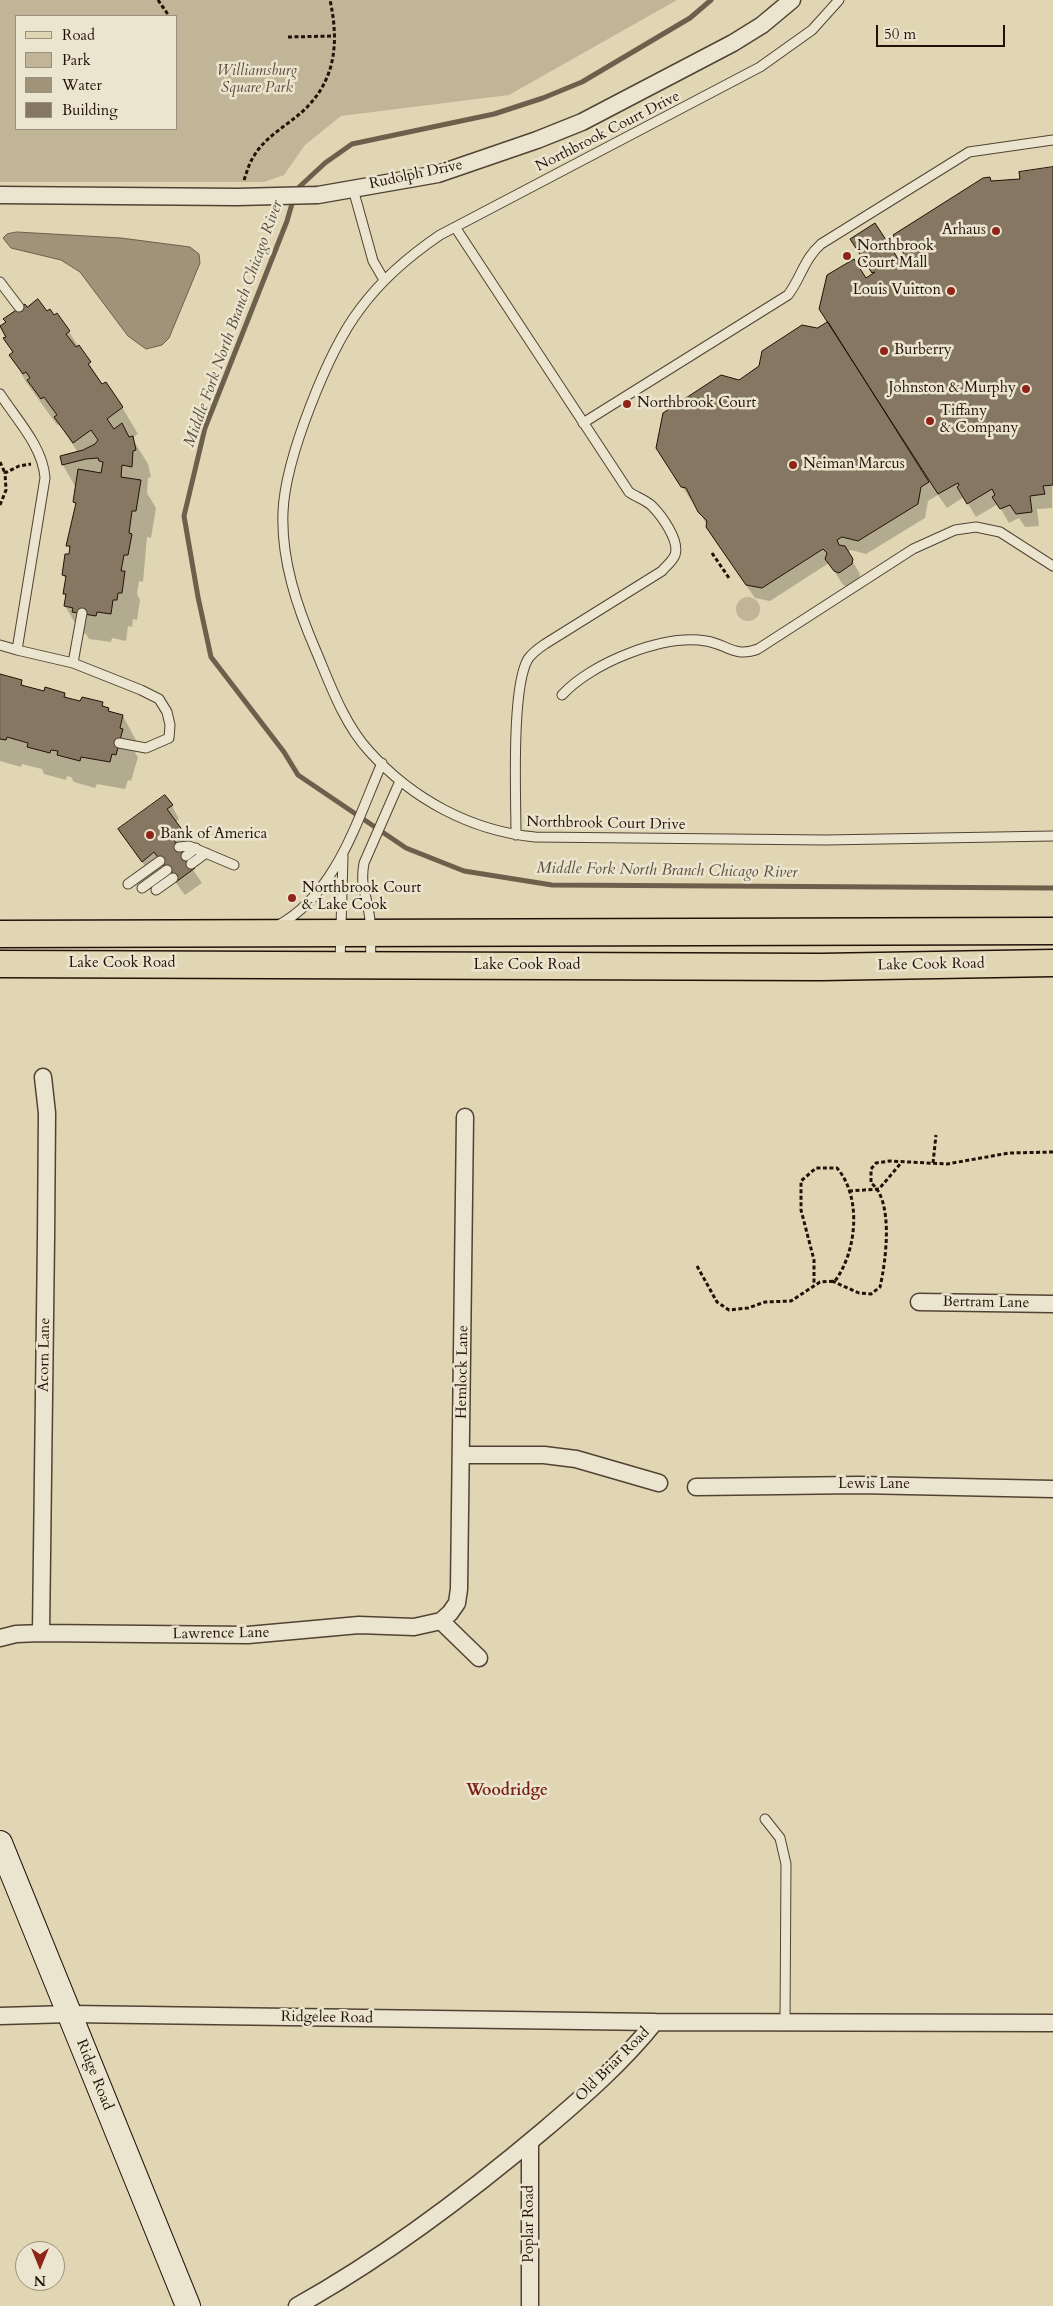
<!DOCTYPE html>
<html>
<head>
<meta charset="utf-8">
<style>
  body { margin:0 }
  #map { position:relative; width:1053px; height:2306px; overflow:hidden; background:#e0d6b3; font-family:Cardo,serif }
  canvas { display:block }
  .legend { position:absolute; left:15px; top:15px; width:162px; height:115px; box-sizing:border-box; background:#ebe4ce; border:1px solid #9b907f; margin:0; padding:6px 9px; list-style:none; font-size:15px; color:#221108 }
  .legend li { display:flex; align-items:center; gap:10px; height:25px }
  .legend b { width:25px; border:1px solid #9b907f }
  .north { position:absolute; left:15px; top:2241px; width:50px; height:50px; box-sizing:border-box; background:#ebe4ce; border:1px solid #9b907f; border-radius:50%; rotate:180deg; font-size:14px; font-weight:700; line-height:20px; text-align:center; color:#221108 }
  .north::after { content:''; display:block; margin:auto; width:18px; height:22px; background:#8f2418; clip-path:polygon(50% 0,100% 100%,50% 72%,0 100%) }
  .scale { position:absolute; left:876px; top:25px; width:129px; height:22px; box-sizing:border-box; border:2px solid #221108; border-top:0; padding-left:6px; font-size:15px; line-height:18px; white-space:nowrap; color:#221108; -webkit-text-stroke:4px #ebe4ce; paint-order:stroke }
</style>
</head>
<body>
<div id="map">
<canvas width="1053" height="2306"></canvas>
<ul class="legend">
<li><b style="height:6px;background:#e0d6b3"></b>Road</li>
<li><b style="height:14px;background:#c0b596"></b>Park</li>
<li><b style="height:14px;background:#9f9379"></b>Water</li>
<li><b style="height:14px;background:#857761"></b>Building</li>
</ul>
<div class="north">N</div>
<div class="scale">50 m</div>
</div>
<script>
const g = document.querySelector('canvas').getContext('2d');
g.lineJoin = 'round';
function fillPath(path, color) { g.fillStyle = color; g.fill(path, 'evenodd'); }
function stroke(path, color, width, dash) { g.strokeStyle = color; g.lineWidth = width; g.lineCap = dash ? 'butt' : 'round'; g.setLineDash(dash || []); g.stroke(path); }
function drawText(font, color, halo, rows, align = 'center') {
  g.font = font + ' Cardo,serif'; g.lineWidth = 5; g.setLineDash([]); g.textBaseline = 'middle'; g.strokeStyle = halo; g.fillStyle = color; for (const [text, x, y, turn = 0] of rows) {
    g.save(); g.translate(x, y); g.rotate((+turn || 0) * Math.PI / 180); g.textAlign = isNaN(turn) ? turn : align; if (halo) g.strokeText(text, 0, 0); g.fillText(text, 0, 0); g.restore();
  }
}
fillPath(new Path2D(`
  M 0,0 L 677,0 L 509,95 L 341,116 L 305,145 L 284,175 L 264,182 L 0,182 ZM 16,16 L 176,16 L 176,129 L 16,129 Z
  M736 609a12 12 0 1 1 24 0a12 12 0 1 1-24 0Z`), '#c0b596');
const water = new Path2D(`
  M 17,232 L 121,238 L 190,247 L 199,254 L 200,263 L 169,338 L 162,345 L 146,349 L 128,336 L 80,272 L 61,260 L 11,248 L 3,238 L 7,234 Z`);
fillPath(water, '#9f9379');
stroke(water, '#6d5f4c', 1);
fillPath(new Path2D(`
  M 1053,169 L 1052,508 L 1037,509 L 1039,526 L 1025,527 L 1019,518 L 1009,523 L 998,504 L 976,517 L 964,497 L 947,508 L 938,495 L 928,501 L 925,518 L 866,554 L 851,550 L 847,552 L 860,574 L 859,578 L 847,586 L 843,585 L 829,563 L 770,601 L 755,598 L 715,541 L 694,501 L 691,500 L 666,462 L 739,381 L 829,323 L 866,280 L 874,274 L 860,253 L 875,224 L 897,259 L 906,255 L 991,183 L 1022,180 Z
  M 27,308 L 47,313 L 69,332 L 103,385 L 122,407 L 138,434 L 132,438 L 148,464 L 151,477 L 148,478 L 147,493 L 156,508 L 151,538 L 147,537 L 143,582 L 139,581 L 137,594 L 140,600 L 137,620 L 133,619 L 132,627 L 128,626 L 126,641 L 112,638 L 111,642 L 89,639 L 86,634 L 81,633 L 65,606 L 67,598 L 64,594 L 66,580 L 63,575 L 71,551 L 68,546 L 77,507 L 74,502 L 76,488 L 63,465 L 78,453 L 60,424 L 57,425 L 26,382 L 11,355 L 13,354 L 0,327 Z
  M 0,676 L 21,681 L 24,687 L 45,693 L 65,694 L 67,699 L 81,703 L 102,704 L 111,713 L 123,716 L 138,744 L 135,753 L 138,757 L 131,781 L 128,780 L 125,789 L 97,784 L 95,788 L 74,782 L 71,777 L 67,776 L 66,780 L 44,774 L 42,769 L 22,764 L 21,767 L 0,761 Z
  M 172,806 L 179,819 L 175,823 L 190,846 L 181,852 L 202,883 L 185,895 L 163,865 L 151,875 L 120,830 Z`), '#0003');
stroke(new Path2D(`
  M 711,0 L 690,18 L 582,82 L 543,98 L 494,114 L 352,144 L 325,163 L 296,190 L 287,221 L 205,428 L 184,516 L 198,597 L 211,657 L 284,752 L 298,775 L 406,848 L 464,871 L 552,885 L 1053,888`), '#6d5f4c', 5);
const building = new Path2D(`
  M 1053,167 L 1053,485 L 1043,486 L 1045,494 L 1030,496 L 1032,512 L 1016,514 L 1010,505 L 1000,509 L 992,497 L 995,495 L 992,489 L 967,504 L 957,487 L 959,485 L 958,483 L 938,494 L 819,309 L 827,275 L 854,259 L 866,278 L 875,272 L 872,273 L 850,239 L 875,223 L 897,257 L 896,259 L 904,254 L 893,235 L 983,178 L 990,177 L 991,181 L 1020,179 L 1019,172 Z
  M 38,299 L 47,311 L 50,309 L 54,315 L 57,313 L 70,331 L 66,334 L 76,347 L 79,345 L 91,362 L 88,364 L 102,384 L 106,382 L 123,407 L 107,419 L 114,429 L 122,423 L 129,437 L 133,436 L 136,450 L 133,451 L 132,467 L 122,465 L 121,477 L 141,480 L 136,511 L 132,511 L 129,533 L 132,534 L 128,555 L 124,555 L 121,571 L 125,571 L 122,593 L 118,593 L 117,600 L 113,600 L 111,614 L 97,612 L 96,616 L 72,612 L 73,608 L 64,606 L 66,594 L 63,594 L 66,576 L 62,575 L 65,554 L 69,554 L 70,546 L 66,546 L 76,503 L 73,502 L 78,469 L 101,473 L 103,462 L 99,461 L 98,458 L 86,459 L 62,465 L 60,456 L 83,450 L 95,444 L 98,440 L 91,430 L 73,443 L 54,417 L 57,415 L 44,397 L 41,399 L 27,380 L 30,378 L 26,372 L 23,374 L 9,355 L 13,352 L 3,338 L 6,337 L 0,326 L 6,322 L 3,319 L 25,304 L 27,307 Z
  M 828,322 L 929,482 L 921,487 L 918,504 L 858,541 L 842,537 L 837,540 L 839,545 L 845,546 L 853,559 L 852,564 L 839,573 L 834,571 L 825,559 L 827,553 L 823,549 L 762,588 L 746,585 L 706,527 L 707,521 L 698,512 L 686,488 L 681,487 L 656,448 L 663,413 L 721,375 L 739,380 L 759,366 L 762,351 L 802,325 L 817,328 Z
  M 0,674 L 22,680 L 21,685 L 44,691 L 45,687 L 65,693 L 64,697 L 80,701 L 82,697 L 103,702 L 102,706 L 109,708 L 108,711 L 123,715 L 120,728 L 123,729 L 116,755 L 112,754 L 110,762 L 81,757 L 80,761 L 57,755 L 58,751 L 51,750 L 50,753 L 27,747 L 28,743 L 7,737 L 6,740 L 0,739 Z
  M 165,795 L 173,805 L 167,809 L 183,831 L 173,839 L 195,868 L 176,882 L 154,852 L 142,862 L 118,829 Z`);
fillPath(building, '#857761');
stroke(building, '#221108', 1);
const lane = new Path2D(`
  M 839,0 L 812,30 L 760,67 L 440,235 C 409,256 382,279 360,309 C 328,351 285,459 283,512 C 281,560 297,607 316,651 C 330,684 344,724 369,751 C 412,799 471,831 535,837 L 826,840 L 1053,836
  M 353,189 L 373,261 L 384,280
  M 455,227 L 629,492 C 636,497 646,500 652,506 C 662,516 680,541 675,555 C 672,562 666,566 662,571 L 545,644 C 539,648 533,652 528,659 C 511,688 516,798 516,835
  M 0,282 L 19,307
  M 0,394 C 17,420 43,447 45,478 L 17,650 L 0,645
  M 583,423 L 788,295 C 801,278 804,259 821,244 L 969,152 L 1053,140
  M 17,650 L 73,663 L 141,690 L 159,699 L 167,712 L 170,725 L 169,738 L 146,748 L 119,743
  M 73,663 L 82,613
  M 562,695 C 591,663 663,634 706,641 C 727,644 734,658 758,649 L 913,549 L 955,530 L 976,527 L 1000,532 L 1053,566
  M 179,847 L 189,846 L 234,865
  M 186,856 L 196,848
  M 191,864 L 206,853
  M 128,884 L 160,861
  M 142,888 L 167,870
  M 156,890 L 173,878
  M 277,926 C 336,895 357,820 382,763
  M 340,963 L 343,856
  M 371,964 C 370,948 372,929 369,913 C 366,893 360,885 364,863 L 400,781
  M 765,1819 L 780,1838 L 786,1864 L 785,2022`);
const street = new Path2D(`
  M 0,195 L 237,197 L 318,195 L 438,174 L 537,140 L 582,122 L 733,43 L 762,25 L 792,0
  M 919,1302 L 1053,1304
  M 462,1455 L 544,1455 L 576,1459 L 659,1483
  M 696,1487 L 859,1485 L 1053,1489
  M 441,1621 L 479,1658
  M 41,1633 L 46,1238 L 47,1113 L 43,1077
  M 0,1638 L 16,1634 L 41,1633 L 248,1635 L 359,1625 L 414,1627 L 441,1621 L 450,1613 L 457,1603 L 459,1589 L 465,1117
  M 0,2016 L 70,2014 L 655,2022
  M 530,2142 L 530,2306
  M 297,2306 C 385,2257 467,2195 544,2130 C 583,2097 623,2062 655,2022 L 1053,2023`);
const secondary = new Path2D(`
  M 0,1843 L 188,2306`);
const primary = new Path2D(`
  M 0,934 L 1053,931
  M 0,964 L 821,967 L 1053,963`);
stroke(lane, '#524233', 11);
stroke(street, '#524233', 19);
stroke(secondary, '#221108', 26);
stroke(primary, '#221108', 29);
stroke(new Path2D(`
  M 158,0 L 169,16
  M 288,37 L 334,36
  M 244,180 C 247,172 249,163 254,156 C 263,140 282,128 296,117 C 335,86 340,46 330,0
  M 0,462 L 5,473
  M 0,505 L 6,490 L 5,473 L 19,466 L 31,464
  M 712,553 L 729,578
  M 933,1163 L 936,1135
  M 849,1191 L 879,1189 L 901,1163
  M 697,1266 L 717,1302 L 729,1310 L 748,1308 L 765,1302 L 791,1301 L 820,1282 L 835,1281 C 857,1251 862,1197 837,1168 L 816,1168 L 801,1181 L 801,1210 L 814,1260 L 814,1285
  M 832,1281 L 859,1293 L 871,1294 L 880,1287 C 886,1261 894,1200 871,1183 L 871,1169 L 876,1163 L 890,1161 L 947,1164 L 1009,1153 L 1053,1152`), '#221108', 3, [4, 2.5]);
stroke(lane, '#ebe4ce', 9);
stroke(street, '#ebe4ce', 16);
stroke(secondary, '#ebe4ce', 24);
stroke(primary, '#e0d6b3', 26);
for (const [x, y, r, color] of [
  [996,231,5,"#8f2418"],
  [847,256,5,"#8f2418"],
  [951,291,5,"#8f2418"],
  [884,351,5,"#8f2418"],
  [1026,389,5,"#8f2418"],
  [627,404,5,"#8f2418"],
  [930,421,5,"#8f2418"],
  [793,465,5,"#8f2418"],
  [150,835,5,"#8f2418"],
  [292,898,5,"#8f2418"]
]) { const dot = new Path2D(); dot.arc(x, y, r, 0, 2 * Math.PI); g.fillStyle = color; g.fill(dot); stroke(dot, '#ebe4ce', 2); }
drawText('italic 15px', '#594a3a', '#ebe4ce', [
  ["Williamsburg",257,72],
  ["Square Park",257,89]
]);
drawText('15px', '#221108', '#ebe4ce', [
  ["Northbrook Court Drive",608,132,-27],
  ["Rudolph Drive",416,175,-12],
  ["Northbrook Court Drive",606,824,1],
  ["Lake Cook Road",122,964],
  ["Lake Cook Road",931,965,-1],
  ["Lake Cook Road",527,966],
  ["Bertram Lane",986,1303,1],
  ["Acorn Lane",45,1355,-89],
  ["Hemlock Lane",463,1372,-89],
  ["Lewis Lane",874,1485],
  ["Lawrence Lane",221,1634,-1],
  ["Ridgelee Road",327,2018,1],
  ["Old Briar Road",613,2065,-45],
  ["Ridge Road",94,2075,68],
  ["Poplar Road",530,2224,-90]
]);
drawText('15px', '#221108', '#ebe4ce', [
  ["Arhaus",986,231,"right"],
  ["Northbrook",857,247],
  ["Court Mall",857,264],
  ["Louis Vuitton",941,291,"right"],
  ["Burberry",894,351],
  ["Johnston & Murphy",1016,389,"right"],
  ["Northbrook Court",637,404],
  ["Tiffany",940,412],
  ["& Company",940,429],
  ["Neiman Marcus",803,465],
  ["Bank of America",160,835],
  ["Northbrook Court",302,889],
  ["& Lake Cook",302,906]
], 'left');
drawText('italic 16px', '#5a4c3b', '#ebe4ce', [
  ["Middle Fork North Branch Chicago River",234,324,-70],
  ["Middle Fork North Branch Chicago River",667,871,1]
]);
drawText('bold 16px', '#7a1f14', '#ebe4ce', [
  ["Woodridge",507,1791]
]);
</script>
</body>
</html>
